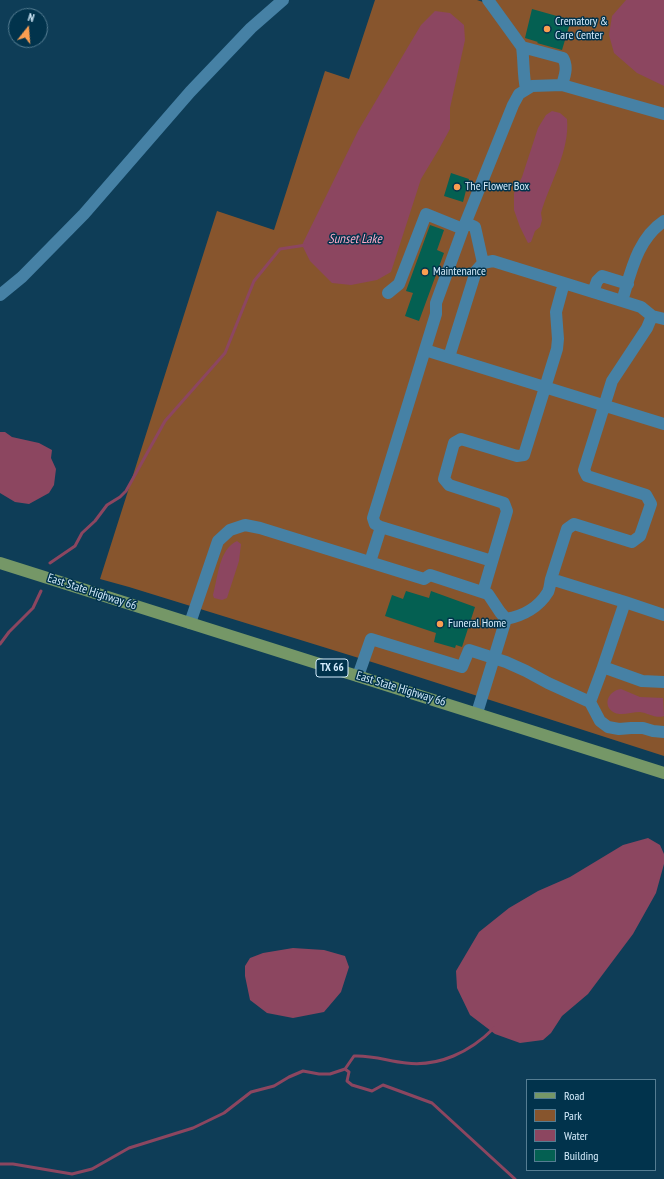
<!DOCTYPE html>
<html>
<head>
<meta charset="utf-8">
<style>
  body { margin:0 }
  #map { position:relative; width:664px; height:1179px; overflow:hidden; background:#0e3d57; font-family:"PT Sans Narrow",sans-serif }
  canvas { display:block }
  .legend { position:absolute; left:526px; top:1079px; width:130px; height:92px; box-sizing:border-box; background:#01334c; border:1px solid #557d92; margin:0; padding:5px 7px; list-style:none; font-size:12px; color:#d4ecfc }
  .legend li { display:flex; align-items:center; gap:8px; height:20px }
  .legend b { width:20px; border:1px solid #557d92 }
  .north { position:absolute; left:8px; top:8px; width:40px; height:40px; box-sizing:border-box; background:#01334c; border:1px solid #557d92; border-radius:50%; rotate:17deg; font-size:11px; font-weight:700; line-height:16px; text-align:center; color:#d4ecfc }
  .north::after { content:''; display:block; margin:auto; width:14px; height:18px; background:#fb9e51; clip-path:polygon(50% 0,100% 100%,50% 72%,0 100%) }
</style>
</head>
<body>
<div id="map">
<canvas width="664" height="1179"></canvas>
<ul class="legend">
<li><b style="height:5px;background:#759767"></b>Road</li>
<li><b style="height:11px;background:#87552d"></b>Park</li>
<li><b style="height:11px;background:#8c4660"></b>Water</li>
<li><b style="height:11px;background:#046052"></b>Building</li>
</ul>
<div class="north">N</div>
</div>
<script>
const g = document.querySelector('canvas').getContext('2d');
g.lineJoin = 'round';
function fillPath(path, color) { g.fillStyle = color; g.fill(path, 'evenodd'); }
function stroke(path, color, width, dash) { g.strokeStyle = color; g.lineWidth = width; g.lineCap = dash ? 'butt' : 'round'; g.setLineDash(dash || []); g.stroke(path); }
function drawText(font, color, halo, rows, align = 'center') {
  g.font = font + ' "PT Sans Narrow",sans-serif'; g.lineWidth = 3; g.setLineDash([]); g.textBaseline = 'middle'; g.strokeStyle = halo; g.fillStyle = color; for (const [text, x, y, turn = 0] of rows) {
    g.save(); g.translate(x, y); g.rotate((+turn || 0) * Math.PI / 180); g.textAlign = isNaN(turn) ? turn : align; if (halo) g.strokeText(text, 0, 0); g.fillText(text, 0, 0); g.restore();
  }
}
fillPath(new Path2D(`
  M 375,0 L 477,0 L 489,4 L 490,0 L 659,0 L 664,1 L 664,756 L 375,663 L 129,587 L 100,579 L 217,211 L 274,230 L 325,71 L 349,79 Z`), '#87552d');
fillPath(new Path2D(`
  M 626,0 L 664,0 L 664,86 L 637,73 L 614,53 L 609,35 L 612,16 Z
  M 435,11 L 450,13 L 464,25 L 465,40 L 450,108 L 450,129 L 439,149 L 421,179 L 391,272 L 377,280 L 351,285 L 332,283 L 310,261 L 302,245 L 358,131 L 421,25 Z
  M 552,111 L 560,113 L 567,119 C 570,151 550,182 541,213 L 542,220 L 540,227 L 535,231 L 531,242 L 528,243 L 520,227 L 514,210 L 514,193 L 522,177 L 538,128 L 546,115 Z
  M 0,432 L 5,432 L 12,437 L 39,443 L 52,450 L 51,458 L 56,469 L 54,485 L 49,493 L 29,504 L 15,502 L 0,493 Z
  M 237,541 L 241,544 L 239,561 L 227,598 L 222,600 L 214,598 L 213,595 C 218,577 219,549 237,541 Z
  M 621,689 L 640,697 L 663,698 L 664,716 C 656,719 648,713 640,712 C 632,712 622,716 615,713 C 602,707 607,691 621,689 Z
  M 648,838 L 660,845 L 664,854 L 664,864 L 656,893 L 633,934 L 588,994 L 562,1016 L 551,1033 L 543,1040 L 520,1043 L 495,1034 L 470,1015 L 457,988 L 456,971 L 479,932 L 509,908 L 538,891 L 570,877 L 623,845 Z
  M 293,948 L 324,950 L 345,956 L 349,967 L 341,992 L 324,1012 L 293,1018 L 267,1013 L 250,1000 L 245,976 L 245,966 L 250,958 L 263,953 Z`), '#8c4660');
stroke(new Path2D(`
  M 50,563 L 75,546 L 82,533 L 95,521 L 107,505 L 120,497 L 126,491 L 165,421 L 225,353 L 254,281 L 280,249 L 306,245
  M 0,644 L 9,632 L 33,608 L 41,591
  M 345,1069 L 349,1072 L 347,1081 L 352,1085 L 372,1091 L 383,1085 L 432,1103 L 515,1179
  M 0,1164 L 13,1164 L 72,1174 L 92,1169 L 129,1148 L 193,1128 L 224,1113 L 251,1092 L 274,1086 L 289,1077 L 303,1071 L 319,1074 L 330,1074 L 345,1069 L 354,1056 C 372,1055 388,1061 406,1063 C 439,1067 470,1052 494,1028`), '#8c4660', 3);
fillPath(new Path2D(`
  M 532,9 L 571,20 L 562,50 L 537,43 L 538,42 L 525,38 Z
  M 451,173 L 469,179 L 463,202 L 444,196 Z
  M 430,225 L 444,230 L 437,250 L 444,253 L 419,321 L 405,316 L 413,293 L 406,291 Z
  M 406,591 L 429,598 L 431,591 L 475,607 L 462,647 L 456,645 L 455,648 L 434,642 L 436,633 L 385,616 L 392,595 L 403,599 Z`), '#046052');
stroke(new Path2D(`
  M 488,0 L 522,47
  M 526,89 C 523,75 524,61 522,47 L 563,58 C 568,67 565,75 562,85
  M 466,223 L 475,227 L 483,263
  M 593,292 L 597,281 L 602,276 L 628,284
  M 388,293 L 399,284 L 426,214 L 463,229
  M 0,295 L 22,277 L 84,214 L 190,92 L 251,28 L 283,0
  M 622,301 C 631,272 637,239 664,221
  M 652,316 L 664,319
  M 425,350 L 664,424
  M 449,357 L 476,271 L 483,263 L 493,261 L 622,301 L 641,307 L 652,316 L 647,328 L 612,381 L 584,470 L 587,476 L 646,495 L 651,504 L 640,536 L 632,542 L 574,524 L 567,529 L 551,579 L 625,602 L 603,667
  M 381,527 L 492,561
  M 370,562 L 381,527 L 375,524 L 373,518 L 436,314 L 436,303 L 463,229 L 513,105 L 519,94 L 532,86 L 562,85 L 664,114
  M 483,592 L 507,511 L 504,503 L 449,485 L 444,479 L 454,443 L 461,439 L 517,456 L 524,455 L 557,349 L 558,339 L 556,312 L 564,283
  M 625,602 L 664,615
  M 506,619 C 523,616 539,607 548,592 C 550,588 550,583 551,579
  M 190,623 L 218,541 L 230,530 L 245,525 L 260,528 L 424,579 L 430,575 L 488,594 L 500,612 L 506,619 L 477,713
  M 358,676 L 371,639 L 462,667 L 469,650 L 506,662 L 526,671 L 548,683 L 590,702 L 600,721 L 608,727 L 619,729 L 631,728 L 643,728 L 653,731 L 664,732
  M 590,702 L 603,667 L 642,681 L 664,682`), '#4681a5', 12);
stroke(new Path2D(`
  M 0,563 L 664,773`), '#759767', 12);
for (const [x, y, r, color] of [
  [547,29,4,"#fb9e51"],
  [457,187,4,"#fb9e51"],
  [425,272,4,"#fb9e51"],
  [440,624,4,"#fb9e51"]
]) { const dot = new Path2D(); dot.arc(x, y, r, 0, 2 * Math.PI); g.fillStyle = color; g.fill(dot); stroke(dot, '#01334c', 1.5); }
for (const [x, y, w] of [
  [332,668,32]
]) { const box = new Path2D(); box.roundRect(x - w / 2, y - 9, w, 18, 3); g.fillStyle = '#01334c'; g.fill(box); stroke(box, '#d4ecfc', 1); }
drawText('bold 11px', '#d4ecfc', null, [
  ["TX 66",332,668]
]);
drawText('12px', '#d4ecfc', '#01334c', [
  ["Crematory &",555,22],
  ["Care Center",555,36],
  ["The Flower Box",465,187],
  ["Maintenance",433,272],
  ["Funeral Home",448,624]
], 'left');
drawText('12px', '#d4ecfc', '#01334c', [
  ["East State Highway 66",92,592,18],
  ["East State Highway 66",401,689,17]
]);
drawText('italic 13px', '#feaac7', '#01334c', [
  ["Sunset Lake",355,239]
]);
</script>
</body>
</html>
